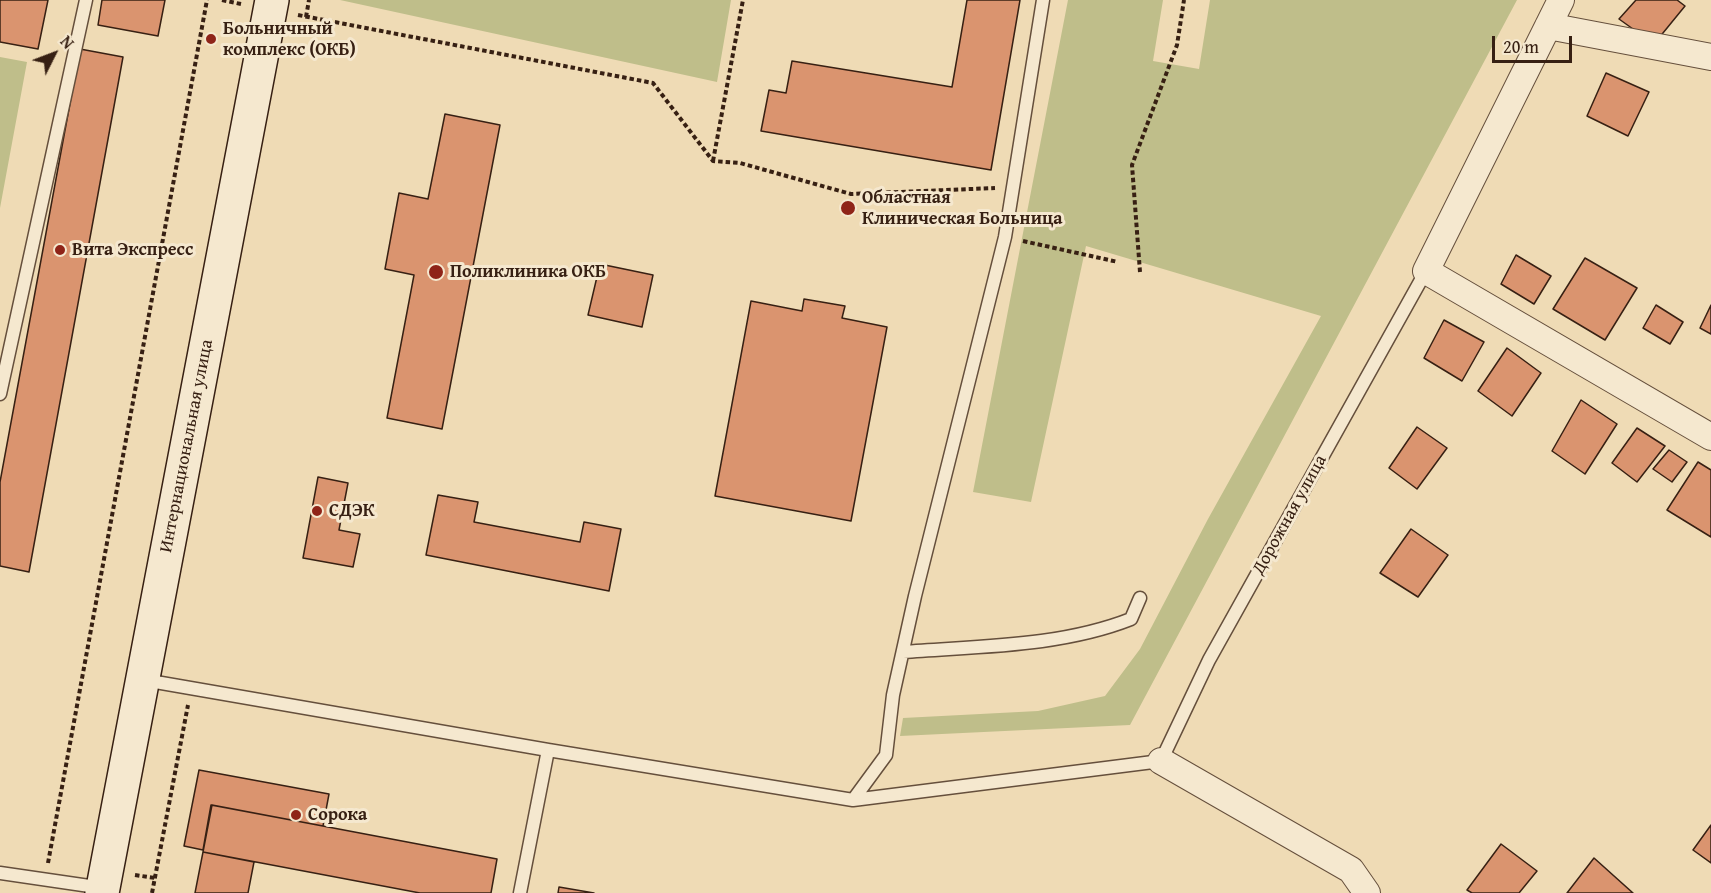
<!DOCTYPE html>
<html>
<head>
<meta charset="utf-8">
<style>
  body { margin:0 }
  #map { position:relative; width:1711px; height:893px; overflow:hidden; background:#efdbb5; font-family:"Gentium Book Plus",serif }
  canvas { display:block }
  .north { position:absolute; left:24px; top:24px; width:60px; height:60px; -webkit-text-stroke:4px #f5e8cf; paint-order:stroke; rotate:48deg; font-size:16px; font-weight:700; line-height:24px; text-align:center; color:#372013 }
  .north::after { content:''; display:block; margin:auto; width:21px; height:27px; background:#372013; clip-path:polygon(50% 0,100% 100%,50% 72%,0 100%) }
  .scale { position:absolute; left:1492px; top:36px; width:80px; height:27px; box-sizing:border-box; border:3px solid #372013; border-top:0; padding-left:8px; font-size:18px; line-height:21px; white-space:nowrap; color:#372013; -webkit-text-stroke:4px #f5e8cf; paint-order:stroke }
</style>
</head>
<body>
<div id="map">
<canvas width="1711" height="893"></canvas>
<div class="north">N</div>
<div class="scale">20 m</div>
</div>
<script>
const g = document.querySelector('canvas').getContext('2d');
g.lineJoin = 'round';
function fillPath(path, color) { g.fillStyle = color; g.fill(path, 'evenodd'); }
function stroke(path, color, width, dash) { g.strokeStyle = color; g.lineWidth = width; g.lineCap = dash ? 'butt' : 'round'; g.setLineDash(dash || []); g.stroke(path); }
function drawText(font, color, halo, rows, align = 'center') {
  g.font = font + ' "Gentium Book Plus",serif'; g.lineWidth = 6; g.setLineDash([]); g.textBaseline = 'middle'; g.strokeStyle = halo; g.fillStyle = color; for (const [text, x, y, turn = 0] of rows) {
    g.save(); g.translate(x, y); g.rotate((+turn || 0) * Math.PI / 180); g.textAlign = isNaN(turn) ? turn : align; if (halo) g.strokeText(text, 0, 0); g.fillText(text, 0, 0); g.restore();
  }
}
fillPath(new Path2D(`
  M 340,0 L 731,0 L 717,82 Z
  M 1068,0 L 1163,0 L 1153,61 L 1199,69 L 1210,0 L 1517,0 L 1130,725 L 900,736 L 903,718 L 1038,711 L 1105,696 L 1140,649 L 1208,519 L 1321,316 L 1086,246 L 1031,502 L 973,492 Z
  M 0,57 L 27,62 L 0,208 Z`), '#bfbe8a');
const building = new Path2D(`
  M 0,0 L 48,0 L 38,49 L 0,42 Z
  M 102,0 L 165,0 L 158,36 L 98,25 Z
  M 967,0 L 1020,0 L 991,170 L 761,131 L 769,90 L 786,93 L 792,61 L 952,87 Z
  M 1636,0 L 1677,0 L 1685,6 L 1654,44 L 1619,19 Z
  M 80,49 L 123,57 L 29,572 L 0,566 L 0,482 Z
  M 1606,73 L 1649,92 L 1628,136 L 1587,116 Z
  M 445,114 L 500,125 L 442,429 L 387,418 L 414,275 L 385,269 L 399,193 L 428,199 Z
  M 1516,255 L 1551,276 L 1534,304 L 1501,284 Z
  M 1585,258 L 1637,288 L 1605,340 L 1553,309 Z
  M 600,264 L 653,275 L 642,327 L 588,315 Z
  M 804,299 L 845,306 L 842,318 L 887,327 L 851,521 L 715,496 L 751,301 L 802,311 Z
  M 1656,305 L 1683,322 L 1670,344 L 1643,328 Z
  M 1711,305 L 1711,334 L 1700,328 Z
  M 1444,320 L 1484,342 L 1462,381 L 1424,358 Z
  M 1507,348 L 1541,373 L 1512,416 L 1478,391 Z
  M 1581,400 L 1617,424 L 1585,474 L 1552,451 Z
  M 1417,427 L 1447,448 L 1417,489 L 1389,468 Z
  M 1637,428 L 1665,446 L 1637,482 L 1612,463 Z
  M 1669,450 L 1687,462 L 1672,482 L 1653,469 Z
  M 1698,462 L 1711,470 L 1711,537 L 1667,510 Z
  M 318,477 L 348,483 L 339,530 L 360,534 L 353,567 L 303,558 Z
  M 438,495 L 478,502 L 474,522 L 580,542 L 584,522 L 621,529 L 609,591 L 426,555 Z
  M 1411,529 L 1448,555 L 1418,597 L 1380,573 Z
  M 199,770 L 329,794 L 323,826 L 211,805 L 203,850 L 184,846 Z
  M 212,805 L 497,859 L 491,893 L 420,893 L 203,852 Z
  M 1711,825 L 1711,863 L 1693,850 Z
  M 1501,844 L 1537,871 L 1519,893 L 1472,893 L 1467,890 Z
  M 203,852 L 254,862 L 248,893 L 195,893 Z
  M 1594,858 L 1633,893 L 1567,893 Z
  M 559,887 L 594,893 L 558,893 Z`);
fillPath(building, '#da946f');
stroke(building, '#372013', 1.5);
const lane = new Path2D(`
  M 0,394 L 86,0
  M 903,652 C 978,646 1060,647 1131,619 L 1140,598
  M 144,680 L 548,750 L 853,800 L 1161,761 L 1209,660 L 1426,271
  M 853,800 L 886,755 L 893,695 L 915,596 L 1005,237 L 1043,0
  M 0,873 L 103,888
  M 520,893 L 548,750`);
const street = new Path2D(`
  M 1561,0 L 1426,271 L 1711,437
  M 1548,26 L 1711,57
  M 1161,761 L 1351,870 L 1367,893`);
const secondary = new Path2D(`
  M 102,893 L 272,0`);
stroke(lane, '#654f3c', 15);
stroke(street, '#654f3c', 28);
stroke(secondary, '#372013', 36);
stroke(new Path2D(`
  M 222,0 L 241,4
  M 298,15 L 653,83 L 713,161 L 740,163 L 851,194 L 995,188
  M 306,17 L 309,0
  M 713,161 L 743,0
  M 1023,241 L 1118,262
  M 1140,272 L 1132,165 L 1177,45 L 1184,0
  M 48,863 L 207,0
  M 135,875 L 155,878
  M 152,893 L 188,705`), '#372013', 4, [4.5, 3]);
stroke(lane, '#f5e8cf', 12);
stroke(street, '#f5e8cf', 26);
stroke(secondary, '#f5e8cf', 33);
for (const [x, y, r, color] of [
  [211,39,6,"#8f2418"],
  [848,208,8,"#8f2418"],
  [60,250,6,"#8f2418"],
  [436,272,8,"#8f2418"],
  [317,511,6,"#8f2418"],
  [296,815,6,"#8f2418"]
]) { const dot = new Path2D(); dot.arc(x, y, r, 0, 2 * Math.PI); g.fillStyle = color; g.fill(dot); stroke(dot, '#f5e8cf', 2); }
drawText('bold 18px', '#372013', '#f5e8cf', [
  ["Больничный",223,29],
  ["комплекс (ОКБ)",223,50],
  ["Областная",862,198],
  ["Клиническая Больница",862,219],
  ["Вита Экспресс",72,250],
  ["Поликлиника ОКБ",450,272],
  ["СДЭК",329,511],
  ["Сорока",308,815]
], 'left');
drawText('18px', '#372013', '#f5e8cf', [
  ["Интернациональная улица",187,446,-79],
  ["Дорожная улица",1290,515,-61]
]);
</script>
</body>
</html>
